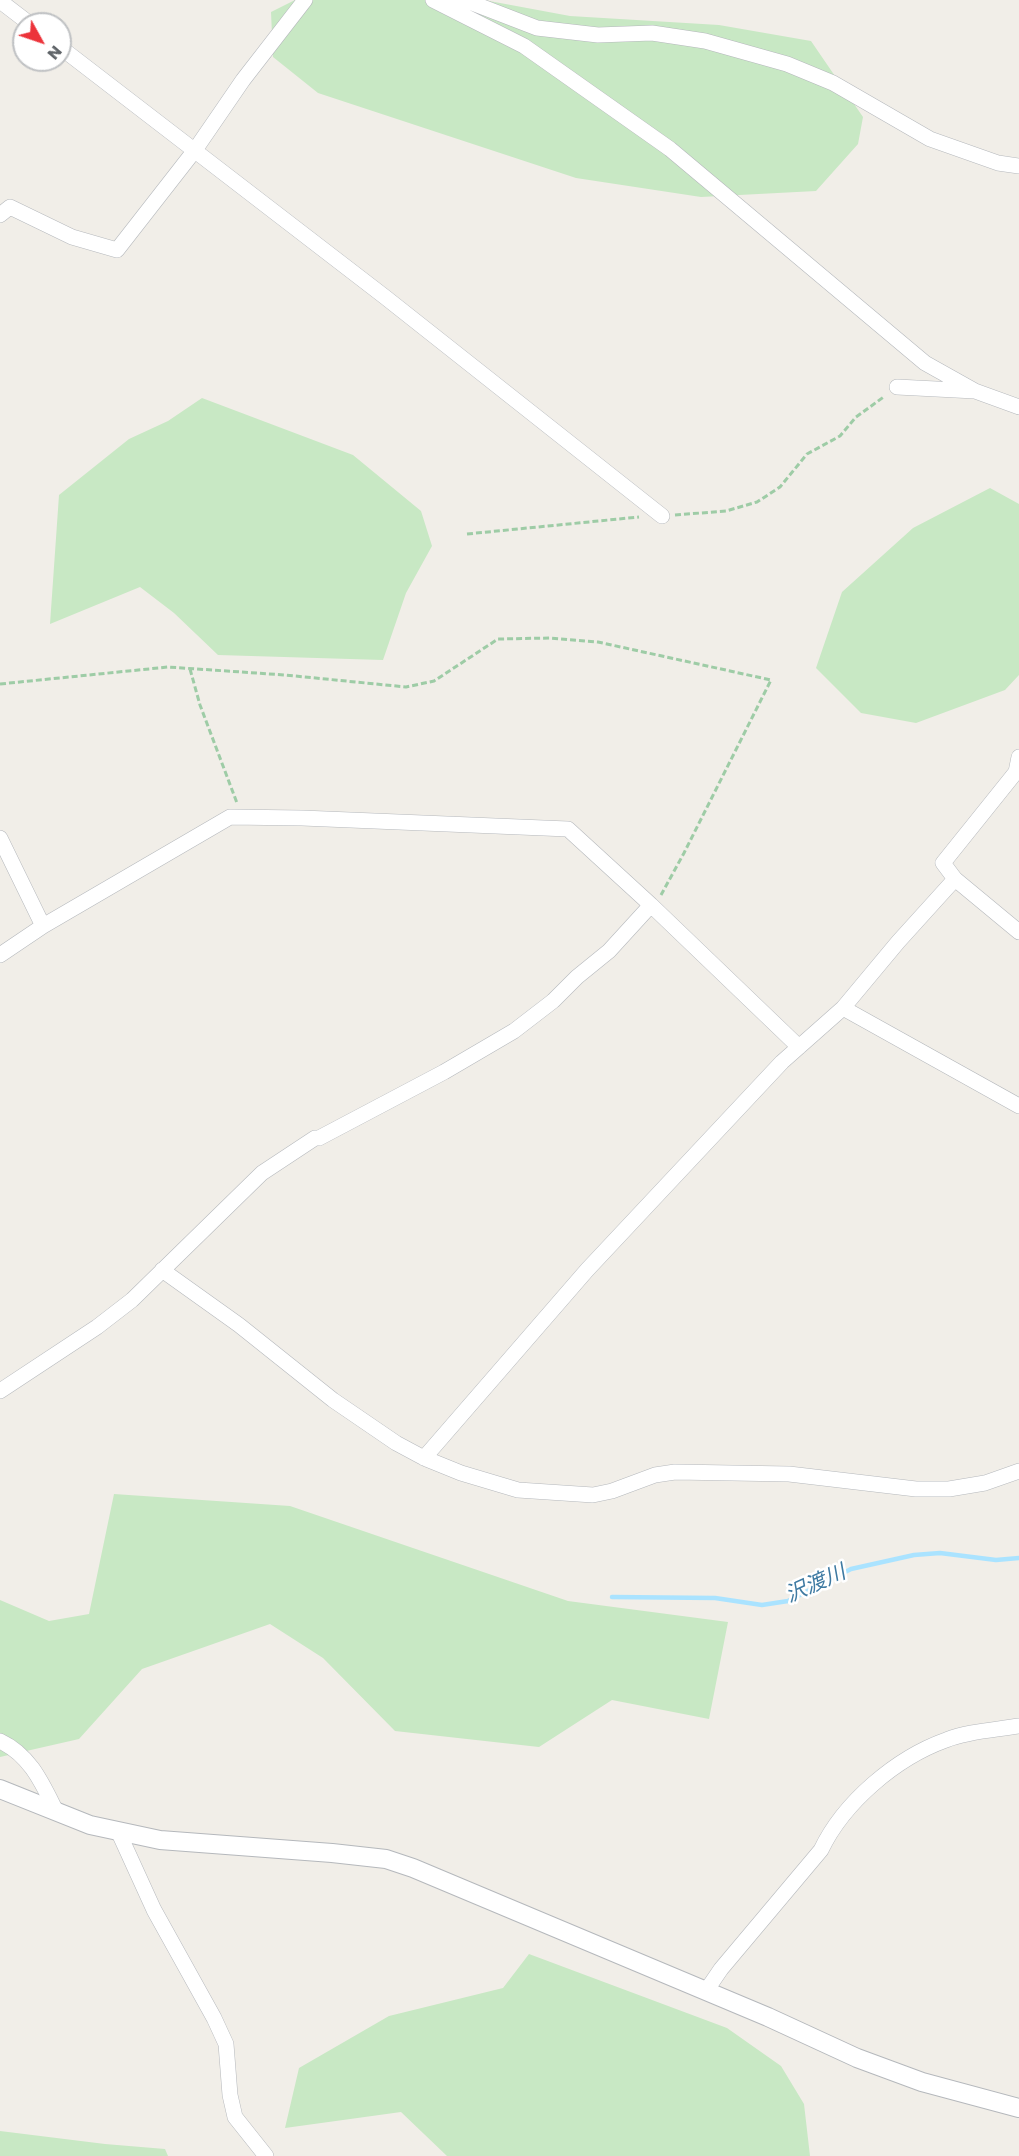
<!DOCTYPE html>
<html>
<head>
<meta charset="utf-8">
<style>
  body { margin:0 }
  #map { position:relative; width:1019px; height:2156px; overflow:hidden; background:#f1eee8; font-family:Poppins,sans-serif }
  canvas { display:block }
  .north { position:absolute; left:12px; top:12px; width:60px; height:60px; box-sizing:border-box; background:#fff; border:2px solid #bfc1c3; border-radius:50%; rotate:130deg; font-size:16px; font-weight:700; line-height:24px; text-align:center; color:#5f6468 }
  .north::after { content:''; display:block; margin:auto; width:21px; height:27px; background:#ec333a; clip-path:polygon(50% 0,100% 100%,50% 72%,0 100%) }
</style>
</head>
<body>
<div id="map">
<canvas width="1019" height="2156"></canvas>
<div class="north">N</div>
</div>
<script>
const g = document.querySelector('canvas').getContext('2d');
g.lineJoin = 'round';
function fillPath(path, color) { g.fillStyle = color; g.fill(path, 'evenodd'); }
function stroke(path, color, width, dash) { g.strokeStyle = color; g.lineWidth = width; g.lineCap = dash ? 'butt' : 'round'; g.setLineDash(dash || []); g.stroke(path); }
function drawText(font, color, halo, rows, align = 'center') {
  g.font = font + ' Poppins,"Noto Sans JP",sans-serif'; g.lineWidth = 5; g.setLineDash([]); g.textBaseline = 'middle'; g.strokeStyle = halo; g.fillStyle = color; for (const [text, x, y, turn = 0] of rows) {
    g.save(); g.translate(x, y); g.rotate((+turn || 0) * Math.PI / 180); g.textAlign = isNaN(turn) ? turn : align; if (halo) g.strokeText(text, 0, 0); g.fillText(text, 0, 0); g.restore();
  }
}
fillPath(new Path2D(`
  M 295,0 L 484,0 L 570,16 L 719,25 L 811,41 L 863,117 L 858,144 L 816,191 L 701,197 L 576,178 L 318,93 L 273,57 L 271,12 Z
  M 202,398 L 353,455 L 421,511 L 432,546 L 406,593 L 383,660 L 218,655 L 174,613 L 140,587 L 50,624 L 59,495 L 129,439 L 168,421 Z
  M 990,488 L 1019,504 L 1019,675 L 1005,690 L 916,723 L 861,713 L 816,668 L 842,592 L 913,528 Z
  M 114,1494 L 290,1506 L 568,1601 L 728,1622 L 709,1719 L 612,1700 L 539,1747 L 395,1731 L 323,1658 L 270,1624 L 142,1669 L 79,1739 L 0,1757 L 0,1600 L 49,1621 L 89,1614 Z
  M 529,1954 L 727,2028 L 781,2066 L 804,2104 L 810,2156 L 447,2156 L 401,2112 L 285,2128 L 299,2068 L 389,2016 L 503,1988 Z
  M 0,2131 L 105,2144 L 165,2149 L 168,2156 L 0,2156 Z`), '#c8e8c4');
stroke(new Path2D(`
  M 612,1597 L 715,1598 L 762,1605 L 788,1601 L 851,1569 L 914,1555 L 940,1553 L 996,1560 L 1019,1558`), '#aae3ff', 4.5);
const minor = new Path2D(`
  M 433,0 L 524,46 L 670,149 L 925,363 L 975,391
  M 436,0 L 467,1 L 537,28 L 598,35 L 652,33 L 705,41 L 787,64 L 833,83 L 930,139 L 998,163 L 1019,166
  M 0,1 L 30,24
  M 60,47 L 385,297 L 662,516
  M 0,215 L 10,207 L 72,237 L 117,250 L 195,150 L 243,80 L 305,0
  M 897,387 L 975,391 L 1019,407
  M 1019,757 L 1016,772 L 943,863 L 955,879 L 1019,932
  M 0,838 L 43,926
  M 0,955 L 43,926 L 230,817 L 302,818 L 568,829 L 651,905 L 799,1047
  M 843,1008 L 1019,1106
  M 162,1270 L 239,1325 L 333,1400 L 396,1443 L 424,1458 L 461,1473 L 518,1490 L 593,1495 L 612,1491 L 655,1475 L 675,1472 L 789,1474 L 916,1489 L 949,1489 L 985,1483 L 1019,1471
  M 0,1391 L 97,1327 L 132,1300 L 262,1173 L 315,1138 L 319,1138 L 444,1072 L 514,1031 L 553,1001 L 577,977 L 609,951 L 651,905
  M 424,1458 L 587,1270 L 782,1062 L 843,1008 L 898,942 L 955,879
  M 0,1741 C 30,1755 42,1783 56,1811
  M 118,1831 L 154,1910 L 214,2018 L 226,2044 L 230,2095 L 235,2117 L 266,2156
  M 706,1991 L 721,1969 L 821,1850 C 844,1802 896,1758 946,1740 C 969,1731 995,1730 1019,1726`);
const tertiary = new Path2D(`
  M 0,1789 L 90,1825 L 160,1840 L 332,1853 L 386,1859 L 413,1868 L 768,2017 L 857,2058 L 922,2082 L 1019,2108`);
stroke(minor, '#b5b8bc', 16);
stroke(tertiary, '#b5b8bc', 20);
stroke(new Path2D(`
  M 675,515 L 726,511 L 757,502 L 780,487 L 807,454 L 840,436 L 856,417 L 885,396
  M 467,534 L 639,517
  M 190,669 L 200,705 L 237,803
  M 0,684 L 168,667 L 285,675 L 406,687 L 434,681 L 498,639 L 550,638 L 598,642 L 771,680 L 684,853 L 661,895`), '#9ecca6', 3, [6, 3]);
stroke(minor, '#fff', 15);
stroke(tertiary, '#fff', 18);
drawText('italic 21px', '#3e7aa2', '#fff', [
  ["沢渡川",816,1585,-24]
]);
</script>
</body>
</html>
